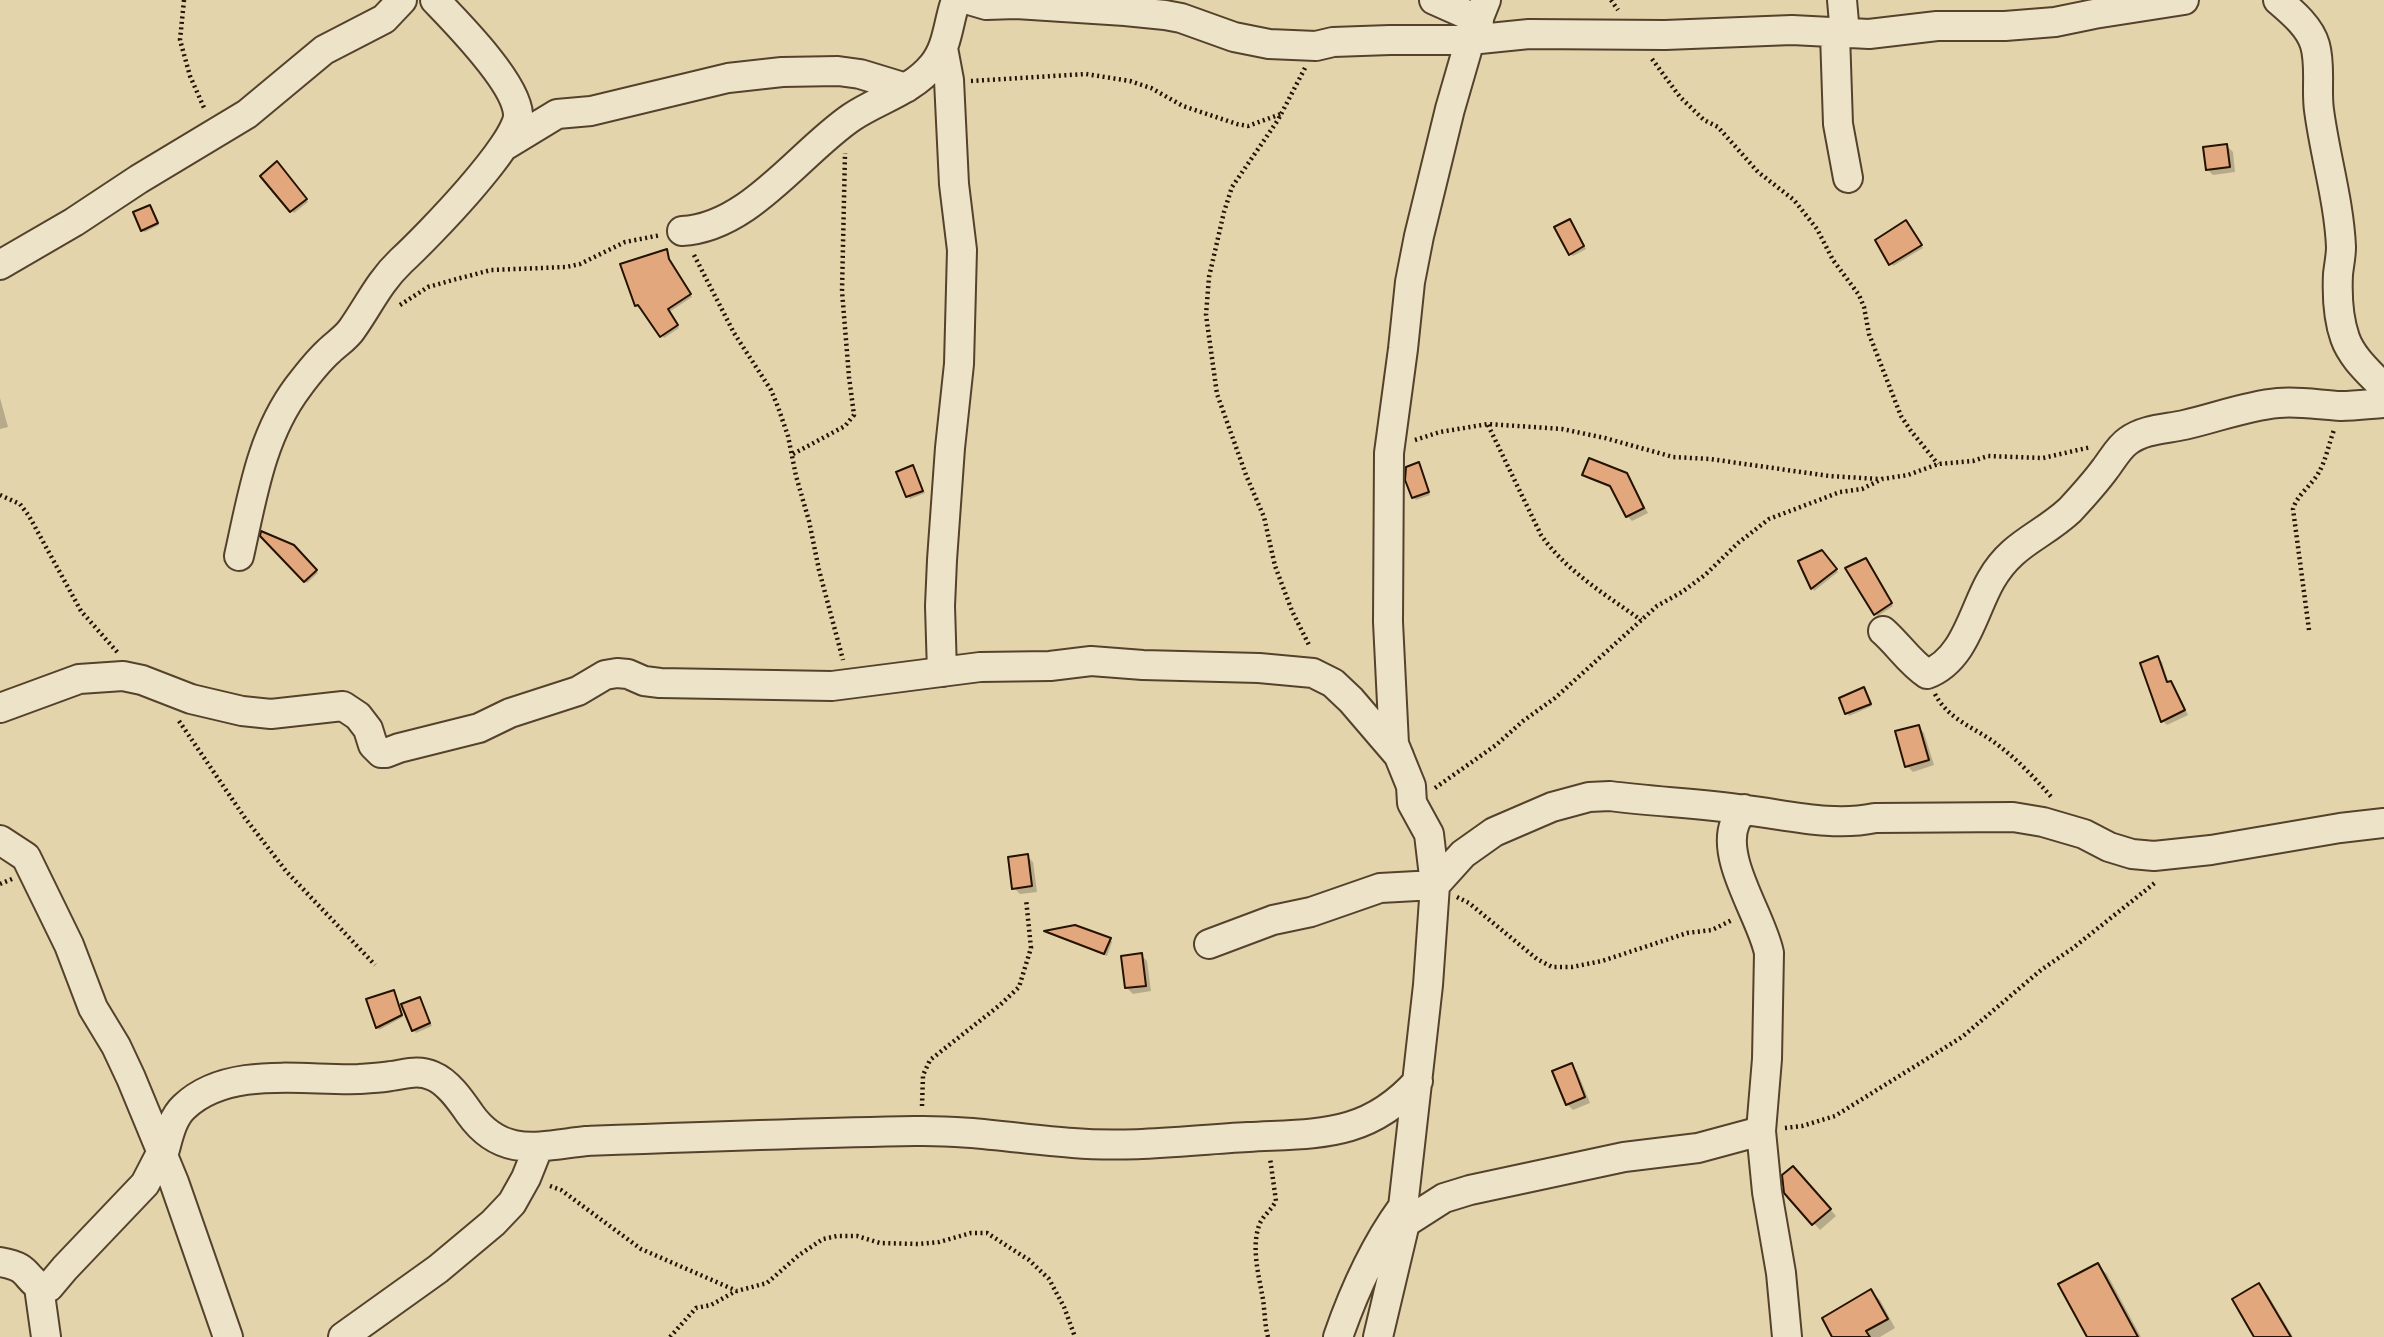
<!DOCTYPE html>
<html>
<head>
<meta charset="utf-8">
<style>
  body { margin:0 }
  canvas { display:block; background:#e3d4ac }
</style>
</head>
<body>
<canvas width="2384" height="1337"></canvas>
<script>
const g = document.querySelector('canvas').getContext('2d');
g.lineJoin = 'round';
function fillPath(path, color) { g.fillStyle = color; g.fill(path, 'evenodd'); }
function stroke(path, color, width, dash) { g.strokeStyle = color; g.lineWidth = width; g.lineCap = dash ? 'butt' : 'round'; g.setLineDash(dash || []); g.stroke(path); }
fillPath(new Path2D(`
  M 2227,146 L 2233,152 L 2235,172 L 2213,175 L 2207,169 Z
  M 277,163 L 308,202 L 294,213 L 262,176 Z
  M 152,209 L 159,225 L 145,232 L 142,230 Z
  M 1572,224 L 1586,249 L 1573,256 L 1570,254 Z
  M 1909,225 L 1923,248 L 1893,266 L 1877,241 Z
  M 666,251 L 671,263 L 692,297 L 669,312 L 679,328 L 664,338 L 641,307 L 639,308 L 636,305 Z
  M 0,398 L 8,427 L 0,429 Z
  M 1418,464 L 1430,495 L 1416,500 L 1413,497 Z
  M 913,467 L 925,493 L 910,499 L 898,473 Z
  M 1584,474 L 1626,475 L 1631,480 L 1648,513 L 1632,521 L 1627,516 L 1613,489 L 1589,479 Z
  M 262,536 L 293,547 L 318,573 L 307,583 Z
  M 1824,555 L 1838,572 L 1814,591 L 1801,562 Z
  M 1868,562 L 1893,606 L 1878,616 L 1875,614 Z
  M 2158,658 L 2162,662 L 2169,684 L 2175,687 L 2188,715 L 2167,725 L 2163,721 Z
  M 1864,689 L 1872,706 L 1849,716 L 1841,699 Z
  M 1918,726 L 1924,733 L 1934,765 L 1913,772 L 1907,766 Z
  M 1027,856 L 1033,862 L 1037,892 L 1020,894 L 1014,888 Z
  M 1047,932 L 1110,939 L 1112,942 L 1107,956 Z
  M 1141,955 L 1147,961 L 1151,991 L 1133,994 L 1127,988 Z
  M 393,992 L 403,1017 L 379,1030 L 368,1000 Z
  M 420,999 L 432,1026 L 416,1033 L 413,1030 Z
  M 1571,1065 L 1577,1071 L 1590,1103 L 1573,1110 L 1567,1104 Z
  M 1799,1174 L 1836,1216 L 1820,1230 L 1786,1192 Z
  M 2097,1265 L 2107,1274 L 2141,1337 L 2089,1337 Z
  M 2259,1285 L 2268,1295 L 2293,1337 L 2256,1337 Z
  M 1871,1291 L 1880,1300 L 1895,1328 L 1880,1337 L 1834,1337 Z`), '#0003');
const building = new Path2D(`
  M 2227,144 L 2230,167 L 2206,170 L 2203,147 Z
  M 277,161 L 307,199 L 290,212 L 260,176 Z
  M 150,205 L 158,223 L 141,231 L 133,212 Z
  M 1570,219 L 1584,246 L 1569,255 L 1554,227 Z
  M 1906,220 L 1922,245 L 1889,265 L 1875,240 Z
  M 667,249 L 669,259 L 691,294 L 668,309 L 678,325 L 660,337 L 638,305 L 635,306 L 620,264 Z
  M 1589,458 L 1627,473 L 1644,508 L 1626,517 L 1610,486 L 1582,475 Z
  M 1419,462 L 1429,492 L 1412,498 L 1405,480 L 1406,467 Z
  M 913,465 L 923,491 L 906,497 L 896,472 Z
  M 261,531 L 294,545 L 317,570 L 304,582 L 260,536 Z
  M 1822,550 L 1837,569 L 1811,589 L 1798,561 Z
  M 1866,558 L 1892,603 L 1874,615 L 1845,568 Z
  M 2158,656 L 2167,682 L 2171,681 L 2185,710 L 2161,722 L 2140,663 Z
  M 1864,687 L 1871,704 L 1845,714 L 1839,698 Z
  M 1919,725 L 1929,760 L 1905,767 L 1895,731 Z
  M 1028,854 L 1032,886 L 1012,889 L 1008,857 Z
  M 1075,925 L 1111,938 L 1104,954 L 1044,931 Z
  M 1142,953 L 1146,986 L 1125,988 L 1121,956 Z
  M 394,990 L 402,1015 L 376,1028 L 366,999 Z
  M 420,997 L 430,1023 L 412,1031 L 401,1004 Z
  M 1572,1063 L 1585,1097 L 1566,1105 L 1552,1071 Z
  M 1793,1166 L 1831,1209 L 1812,1225 L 1784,1193 L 1782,1175 Z
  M 2098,1263 L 2138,1337 L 2087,1337 L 2058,1284 Z
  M 2259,1283 L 2291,1337 L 2254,1337 L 2232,1299 Z
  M 1871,1289 L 1888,1319 L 1866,1331 L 1870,1337 L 1832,1337 L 1822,1318 Z`);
fillPath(building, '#e2a77c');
stroke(building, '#241202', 2);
const minor = new Path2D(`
  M 969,0 L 986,5 L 1016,4 L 1125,11 L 1165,15 L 1181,18 L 1234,37 L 1269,44 L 1316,46 L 1333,42 L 1390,40 L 1470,40 L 1529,34 L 1665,35 L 1792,30 L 1869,34 L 1937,26 L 2005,26 L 2055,22 L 2094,14 L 2184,0
  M 1434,0 L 1479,20
  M 1842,0 L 1845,34
  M 2278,0 C 2292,12 2310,27 2315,45 C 2321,66 2316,89 2319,110 C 2325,156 2339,201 2341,247 C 2341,256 2339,265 2338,274 C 2337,295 2338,318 2345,338 C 2352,358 2370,373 2384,388
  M 1835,34 L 1838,124 L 1848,178
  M 506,145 L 557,114 L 591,111 L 728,78 L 782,72 L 838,71 L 860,74 L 906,88
  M 682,231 C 749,228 800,152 852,117 C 879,99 912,91 933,65 C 948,47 948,22 956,0
  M 0,265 L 74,222 L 139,179 L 247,114 L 324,50 L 384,19 L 402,0
  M 239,556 C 252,498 261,436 298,387 C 307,375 318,361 329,351 C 336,344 346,338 352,329 C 369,305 379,282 401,261 C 425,239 520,142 518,114 C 516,82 457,23 435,0
  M 1883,631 C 1898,644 1910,663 1927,674 C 1965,660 1973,611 1991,580 C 2012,543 2041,537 2070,510 C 2082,497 2094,484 2105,469 C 2112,460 2119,447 2128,441 C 2144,429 2166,429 2184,425 C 2216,418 2245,406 2278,403 C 2299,401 2320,405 2341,406 C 2355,406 2370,404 2384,403
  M 942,672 L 940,606 L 942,560 L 950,448 L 959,364 L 962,250 L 954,184 L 949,80 L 943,48
  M 0,708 L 79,679 L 123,676 L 142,680 L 191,699 L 242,711 L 271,714 L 343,706 L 358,716 L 368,729 L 373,745 L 381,753 L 386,753 L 399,748 L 479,728 L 510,713 L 578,691 L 605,675 L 617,673 L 628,674 L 644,681 L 660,683 L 832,686 L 980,667 L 1050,666 L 1091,661 L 1143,665 L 1259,668 L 1313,673 L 1333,683 L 1351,700 L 1399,756
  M 1744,809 C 1741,814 1737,818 1735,823 C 1720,859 1762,917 1769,953 L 1767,1059 L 1761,1131 L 1767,1192 L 1781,1273 L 1787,1337
  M 0,840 L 26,857 L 69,945 L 93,1008 L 116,1046 L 131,1078 L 174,1182 L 228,1337
  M 1209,944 L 1273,920 L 1311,912 L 1380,888 L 1435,885 L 1429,834 L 1412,803 L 1411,786 L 1394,744 L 1388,622 L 1389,453 L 1403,349 L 1410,282 L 1419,236 L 1450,109 L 1470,40 L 1486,0
  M 163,1156 C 168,1140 171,1119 184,1107 C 228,1065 305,1081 359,1079 C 370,1078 381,1078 391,1076 C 406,1074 418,1069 433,1076 C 448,1082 461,1101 470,1114 C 502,1159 540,1146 586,1141 C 696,1137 805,1133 915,1131 C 968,1130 1020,1139 1073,1143 C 1132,1148 1190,1140 1248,1137 C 1318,1133 1367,1138 1418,1081
  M 1405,1223 L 1444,1198 L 1470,1190 L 1624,1157 L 1698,1148 L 1761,1131
  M 0,1262 C 31,1267 23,1277 44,1290 L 49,1287 L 65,1268 L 145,1184 L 161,1153
  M 39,1287 L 46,1337
  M 343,1337 L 438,1269 L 493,1223 L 512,1203 L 526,1178 L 538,1148
  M 1338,1337 C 1354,1291 1373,1248 1402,1208
  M 1378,1337 L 1405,1223 L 1403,1207 L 1428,985 L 1435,885 L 1463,854 L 1494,832 L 1552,807 L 1589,797 L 1610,796 C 1655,802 1701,803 1745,810 C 1788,815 1832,827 1875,818 L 2013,817 L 2043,822 L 2084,834 L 2109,847 L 2132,854 L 2154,856 L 2211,850 L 2340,828 L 2384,823`);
stroke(minor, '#54422c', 32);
stroke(new Path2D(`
  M 184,0 L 180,40 L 190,76 L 205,110
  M 1611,0 L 1618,10
  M 1652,59 L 1680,97 L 1704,120 L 1718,127 L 1758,172 L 1794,200 L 1817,229 L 1833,260 L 1859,295 L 1864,307 L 1869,334 L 1901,416 L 1911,431 L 1938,464
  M 1305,68 L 1278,120 L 1232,187 L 1224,212 L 1209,277 L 1206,315 L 1217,394 L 1246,475 L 1264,517 L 1275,566 L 1292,611 L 1310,647
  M 971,81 L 1086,74 L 1130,81 L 1151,88 L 1183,106 L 1237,124 L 1248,126 L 1281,114
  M 694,255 L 734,333 L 771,390 L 778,407 L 788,436 L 796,476 L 809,521 L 819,570 L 843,660
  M 400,305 L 428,287 L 453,280 L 491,270 L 566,267 L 580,264 L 625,242 L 661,235
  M 1488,425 L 1541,535 C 1566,571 1606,595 1641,620
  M 1415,440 L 1440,432 L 1488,424 L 1562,429 L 1605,438 L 1673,457 L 1710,459 L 1829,476 L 1879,479
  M 793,454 L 845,426 L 854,415 L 849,377 L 842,291 L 845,153
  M 0,495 L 20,504 L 29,516 L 81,611 L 118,653
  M 2309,630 L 2293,509 C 2297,495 2312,485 2319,472 C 2326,460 2329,443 2334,430
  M 1935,694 C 1948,719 1973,727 1994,742 C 2016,758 2035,778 2053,799
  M 179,721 L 245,818 L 286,871 L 375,965
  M 1435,788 L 1496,745 L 1523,721 L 1555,698 L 1657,606 L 1682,592 L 1705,575 L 1738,543 L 1769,519 L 1840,492 L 1862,489 L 1882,479 L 1908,475 L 1938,464 L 1973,461 L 1988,456 L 2043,458 L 2091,447
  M 0,884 L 12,879
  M 1457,897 L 1469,903 L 1537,959 L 1552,967 L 1572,967 L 1602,961 L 1687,933 L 1712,930 L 1732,920
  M 922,1106 L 923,1075 L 930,1060 L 1000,1005 L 1019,987 L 1031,948 L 1026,899
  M 1785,1128 L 1802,1126 L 1835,1116 L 1962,1037 L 2041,970 L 2073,948 L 2156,882
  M 550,1186 L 561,1190 L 641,1249 L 737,1291 L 767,1283 L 799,1255 L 823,1239 L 837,1236 L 857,1236 L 880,1243 L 918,1244 L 939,1242 L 971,1233 L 987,1233 L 1029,1260 L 1049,1279 L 1064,1307 L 1075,1337
  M 670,1337 L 696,1308 L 711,1305 L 736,1291
  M 1268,1337 C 1264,1322 1265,1308 1262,1294 C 1258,1272 1251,1245 1260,1223 C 1264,1215 1272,1209 1276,1201 L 1270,1158`), '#241202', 4.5, [2, 3.5]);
stroke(minor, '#ede3c9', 28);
</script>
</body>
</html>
